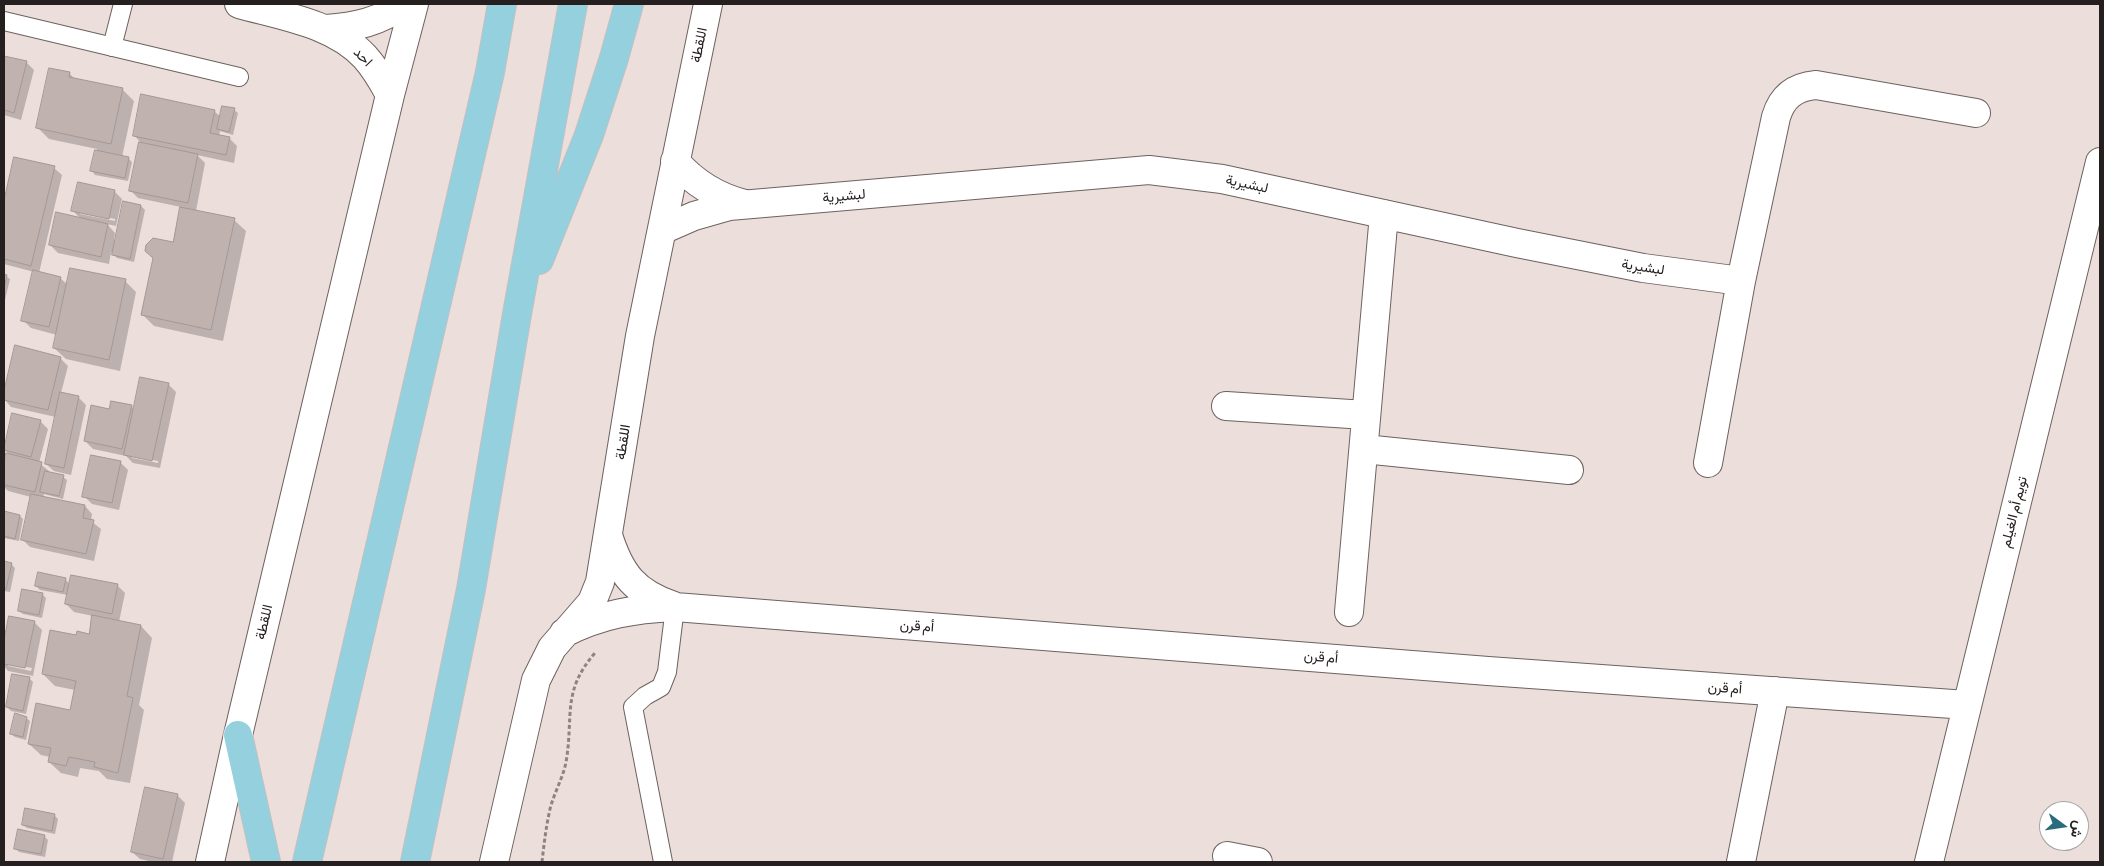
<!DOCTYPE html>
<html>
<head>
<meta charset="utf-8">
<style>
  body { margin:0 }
  #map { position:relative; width:2104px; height:866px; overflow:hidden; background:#ebdedb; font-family:"Asap Condensed",Vazirmatn,sans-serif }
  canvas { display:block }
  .frame { position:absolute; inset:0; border:5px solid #25201f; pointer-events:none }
  .north { position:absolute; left:2039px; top:801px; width:50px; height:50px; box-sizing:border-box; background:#fff; border:1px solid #a8a6a5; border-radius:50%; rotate:104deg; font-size:14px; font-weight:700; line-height:20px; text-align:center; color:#25201f }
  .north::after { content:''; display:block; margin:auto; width:18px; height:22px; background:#296c7d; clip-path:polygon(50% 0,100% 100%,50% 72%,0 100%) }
</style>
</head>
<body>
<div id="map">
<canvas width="2104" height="866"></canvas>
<div class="frame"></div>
<div class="north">ش</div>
</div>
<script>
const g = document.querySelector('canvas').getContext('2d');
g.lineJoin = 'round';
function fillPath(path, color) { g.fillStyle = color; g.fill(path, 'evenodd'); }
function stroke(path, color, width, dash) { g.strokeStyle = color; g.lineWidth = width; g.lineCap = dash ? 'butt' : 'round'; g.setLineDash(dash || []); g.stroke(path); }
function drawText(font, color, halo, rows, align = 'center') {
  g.font = font + ' "Asap Condensed",Vazirmatn,sans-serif'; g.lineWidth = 4.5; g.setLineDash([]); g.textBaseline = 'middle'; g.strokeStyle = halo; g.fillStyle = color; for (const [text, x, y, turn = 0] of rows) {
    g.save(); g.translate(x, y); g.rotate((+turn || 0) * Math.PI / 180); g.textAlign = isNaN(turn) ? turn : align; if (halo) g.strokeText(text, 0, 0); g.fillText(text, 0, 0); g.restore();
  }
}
fillPath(new Path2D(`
  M 4,57 L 26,62 L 34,70 L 21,120 L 4,115 Z
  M 69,73 L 76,80 L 123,90 L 134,101 L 122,157 L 129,159 L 132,162 L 128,181 L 95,175 L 92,171 L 97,149 L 49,139 L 38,128 Z
  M 142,96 L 215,112 L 221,117 L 234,110 L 238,113 L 233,135 L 220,131 L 219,136 L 229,138 L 237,146 L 234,163 L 197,155 L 205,163 L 196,211 L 234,220 L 246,231 L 223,341 L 154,326 L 142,314 L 174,243 L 181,207 L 138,198 L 130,190 L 140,142 L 134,135 Z
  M 15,158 L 54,168 L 62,175 L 39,273 L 60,278 L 68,285 L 125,281 L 136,292 L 120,371 L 66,359 L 54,348 L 57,335 L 31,328 L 23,320 L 34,272 L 4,264 L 4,207 Z
  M 114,191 L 122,199 L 116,226 L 107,224 L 115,233 L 114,240 L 116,241 L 124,202 L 141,206 L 145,210 L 134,262 L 117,258 L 111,252 L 109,264 L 58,253 L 50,245 L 81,219 L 73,211 ZM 80,212 L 115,219 L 115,221 L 80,214 Z
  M 4,275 L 10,279 L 5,300 L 4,299 Z
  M 16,347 L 60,358 L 68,366 L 61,393 L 78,397 L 86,405 L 71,475 L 54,471 L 46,464 L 56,417 L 11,407 L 4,399 Z
  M 168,384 L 176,392 L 160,468 L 133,463 L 126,456 L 93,449 L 85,441 L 110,410 L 131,406 L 135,410 ZM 132,456 L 158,461 L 158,463 L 132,458 Z
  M 40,421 L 48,429 L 39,463 L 49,471 L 49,473 L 63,477 L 67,480 L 63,499 L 44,494 L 43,498 L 85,506 L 92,514 L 91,521 L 101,529 L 94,561 L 30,547 L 22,539 L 31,497 L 8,491 L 4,487 L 4,470 L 8,453 L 4,450 Z
  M 120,462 L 128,470 L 119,510 L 92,504 L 84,496 Z
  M 4,513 L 20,516 L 23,519 L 19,541 L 4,538 Z
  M 4,562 L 11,564 L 15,568 L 10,592 L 4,591 Z
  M 65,579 L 70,584 L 117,585 L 125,593 L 119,622 L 141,626 L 152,638 L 139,705 L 144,710 L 130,783 L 107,779 L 99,771 L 80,768 L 78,777 L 61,773 L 49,762 L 50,757 L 41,755 L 29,744 L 71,711 L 75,690 L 55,686 L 43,674 L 77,636 L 90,635 L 93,616 L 74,612 L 66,604 L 68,595 L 40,590 L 36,586 Z
  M 42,594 L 46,598 L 42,618 L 23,614 L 19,611 Z
  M 10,617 L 34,622 L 42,630 L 33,676 L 8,671 L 4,666 L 4,646 ZM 8,664 L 32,668 L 31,671 L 8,666 Z
  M 29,678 L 33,682 L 26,714 L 11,711 L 7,707 Z
  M 26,718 L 30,721 L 26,740 L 15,737 L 11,734 Z
  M 177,795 L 185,803 L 172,862 L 153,862 L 140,859 L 132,852 Z
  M 54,815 L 58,819 L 55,834 L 27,828 L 23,825 Z
  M 44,836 L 48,840 L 45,857 L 19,852 L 15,848 Z`), '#0003');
const building = new Path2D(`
  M 4,56 L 27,61 L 14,113 L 4,110 Z
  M 49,68 L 70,72 L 69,77 L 123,88 L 111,144 L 36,128 Z
  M 141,94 L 215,110 L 210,133 L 230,137 L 226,155 L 133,136 Z
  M 222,106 L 235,108 L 229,132 L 217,129 Z
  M 139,142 L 198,154 L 188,203 L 129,191 Z
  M 95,150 L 129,157 L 125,178 L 90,171 Z
  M 14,157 L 55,166 L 31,266 L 4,259 L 4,201 Z
  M 78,182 L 115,190 L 109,219 L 71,211 Z
  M 123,201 L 141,205 L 130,259 L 112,255 Z
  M 180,207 L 235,218 L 211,330 L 141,315 L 153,258 L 145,251 L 146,245 L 153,238 L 173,242 Z
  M 56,212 L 108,224 L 101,257 L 49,245 Z
  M 70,268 L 126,279 L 109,360 L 53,348 Z
  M 33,270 L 61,277 L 49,327 L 21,321 Z
  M 4,274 L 7,275 L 4,289 Z
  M 15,345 L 61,357 L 48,410 L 4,400 L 4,391 Z
  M 140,377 L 169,383 L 152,461 L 124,455 Z
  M 60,392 L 79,396 L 64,468 L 45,464 Z
  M 111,401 L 132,405 L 122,449 L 84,441 L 91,405 L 109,409 Z
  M 12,413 L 41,420 L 31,457 L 4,450 Z
  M 6,453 L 42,462 L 35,492 L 4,485 L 4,464 Z
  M 91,455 L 121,461 L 112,503 L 82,497 Z
  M 45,471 L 64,475 L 59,496 L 40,492 Z
  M 31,494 L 85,505 L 83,518 L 94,520 L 86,554 L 21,540 Z
  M 4,511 L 20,515 L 15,539 L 4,536 Z
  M 4,561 L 12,563 L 6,589 L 4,589 Z
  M 38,572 L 66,578 L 63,592 L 35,586 Z
  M 71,575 L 118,584 L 112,614 L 65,604 Z
  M 22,589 L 43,593 L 39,615 L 18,611 Z
  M 92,615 L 141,625 L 127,696 L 133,698 L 118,773 L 94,767 L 95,762 L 69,757 L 66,766 L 48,762 L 51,748 L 28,744 L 36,703 L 70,710 L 76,681 L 42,674 L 50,630 L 76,635 L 77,631 L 89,634 Z
  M 9,616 L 35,621 L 25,668 L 4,664 L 4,640 Z
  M 12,674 L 30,677 L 23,711 L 6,707 Z
  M 15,713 L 27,717 L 23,737 L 10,734 Z
  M 145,787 L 178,794 L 163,859 L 131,852 Z
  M 25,808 L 55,814 L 52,831 L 22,825 Z
  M 18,829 L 45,835 L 41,854 L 14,849 Z`);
fillPath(building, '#bfb2af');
stroke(building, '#a49794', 1);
const lane = new Path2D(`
  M 4,21 L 239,77
  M 112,47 L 123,4
  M 663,862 L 633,707 L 645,696 L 661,687 L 667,672 L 675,607`);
const street = new Path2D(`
  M 239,4 C 282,16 333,23 365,57 C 375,68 383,82 390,95
  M 326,29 C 354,27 381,22 403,4
  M 675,161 C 694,183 716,197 745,204
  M 662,230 L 694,216 L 729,206 L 1149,170 L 1222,179 L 1517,243 L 1643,268 L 1741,281
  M 1226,406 L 1366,415
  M 1364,449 L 1569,470
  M 1708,463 L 1741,281 L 1776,117 C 1782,97 1794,87 1816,85 L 1976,113
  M 608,535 C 620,574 635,593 674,606
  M 1349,612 L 1384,214
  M 564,633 C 602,614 633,609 675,607 L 1488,671 L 1967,705
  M 1227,856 L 1258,862
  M 210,862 L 238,735 L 390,95 L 414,4
  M 494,862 L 536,680 L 552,648 L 592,602 L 600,582 L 640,336 L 708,4
  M 1741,862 L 1775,691
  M 1929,862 L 2100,162`);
const primary = new Path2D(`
  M 539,260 L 589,135 L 614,58 L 629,4
  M 238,735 L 266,862
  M 307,862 L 490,72 L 502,4
  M 415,862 L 471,589 L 517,314 L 573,4`);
stroke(lane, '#6d625f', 20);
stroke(street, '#6d625f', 30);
stroke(primary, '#c2c1c0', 30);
stroke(new Path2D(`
  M 542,862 C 544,844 546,827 550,809 C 554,793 563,778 566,762 C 574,717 561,692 595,653`), '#8d8482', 3, [4, 2.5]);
stroke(lane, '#fff', 18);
stroke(street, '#fff', 28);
stroke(primary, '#95d0df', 28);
drawText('14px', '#25201f', '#fff', [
  ["اللقطة",699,45,-78],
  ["احد",363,57,46],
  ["لبشيرية",1247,184,12],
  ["لبشيرية",844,196,-5],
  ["لبشيرية",1643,267,9],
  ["اللقطة",623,442,-81],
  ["تويم أم الغيلم",2014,512,-76],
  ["اللقطة",264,622,-77],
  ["أم قرن",917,626,4],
  ["أم قرن",1321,657,5],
  ["أم قرن",1725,688,4]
]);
</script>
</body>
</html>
